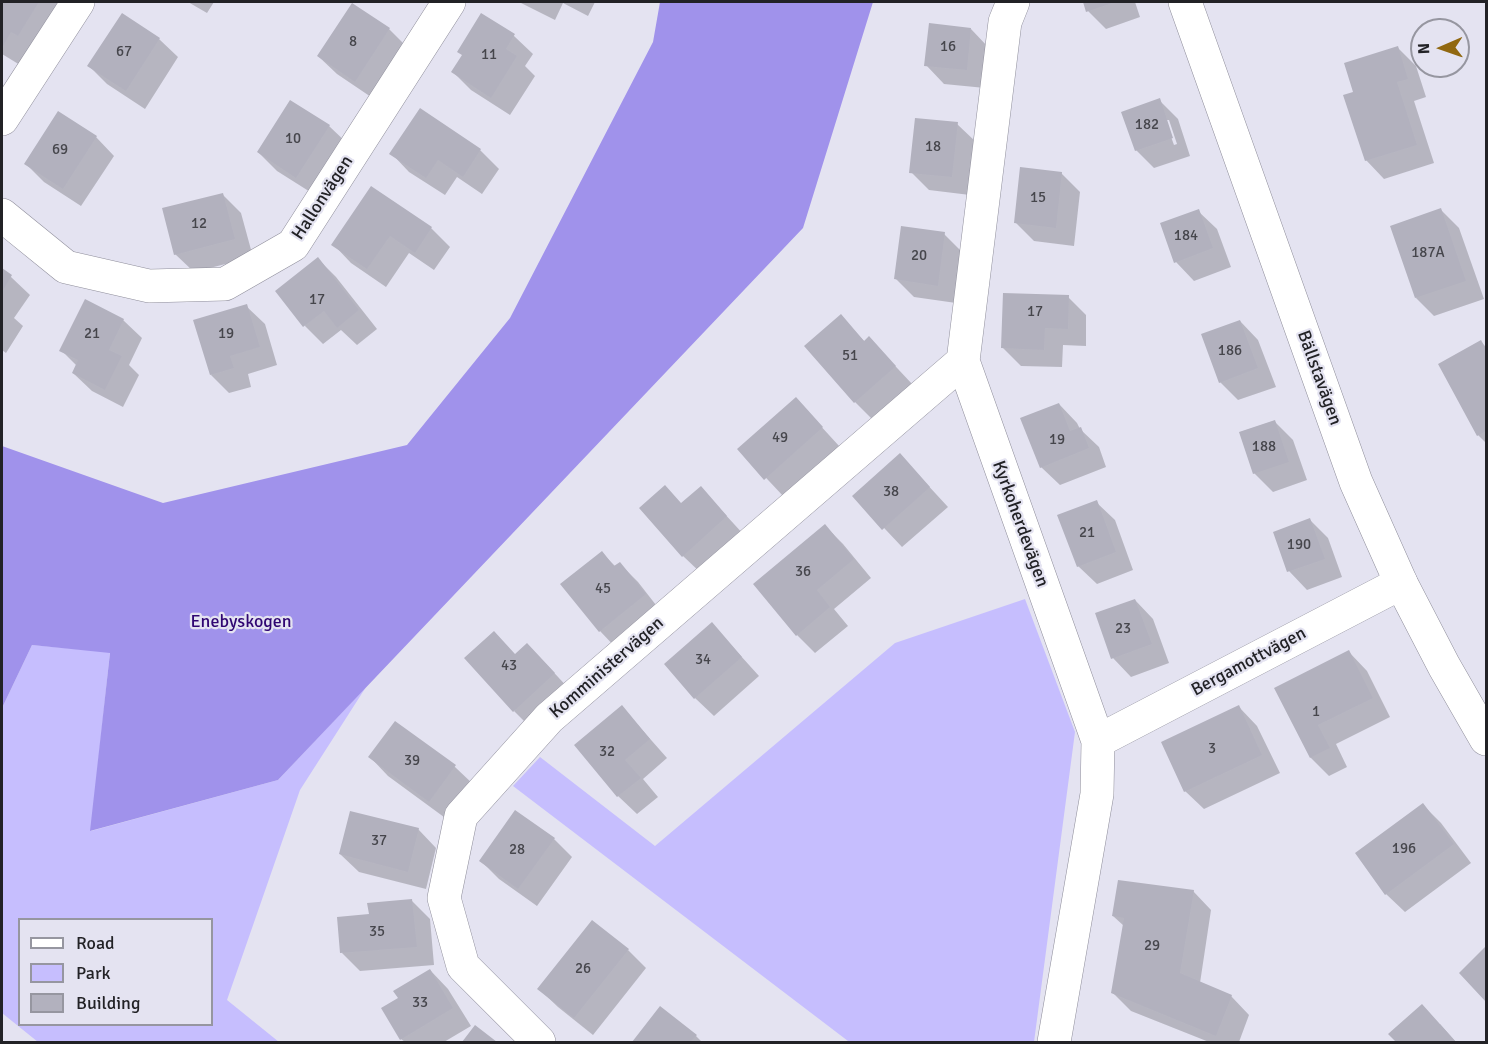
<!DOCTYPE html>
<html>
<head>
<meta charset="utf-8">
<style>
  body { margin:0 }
  #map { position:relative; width:1488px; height:1044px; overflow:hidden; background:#e4e3f1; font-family:Signika,sans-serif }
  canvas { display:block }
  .frame { position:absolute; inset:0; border:3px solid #222226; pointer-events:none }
  .legend { position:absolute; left:18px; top:918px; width:195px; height:108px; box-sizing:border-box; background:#e4e3f1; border:2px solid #9696a0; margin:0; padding:8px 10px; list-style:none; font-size:18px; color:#222226 }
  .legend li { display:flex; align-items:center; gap:12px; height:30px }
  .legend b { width:30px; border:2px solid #9696a0 }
  .north { position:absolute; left:1410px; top:18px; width:60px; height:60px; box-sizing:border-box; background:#e4e3f1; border:2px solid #9696a0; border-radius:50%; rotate:268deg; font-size:16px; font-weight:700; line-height:24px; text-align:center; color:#222226 }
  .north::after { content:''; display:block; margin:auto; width:21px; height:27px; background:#916810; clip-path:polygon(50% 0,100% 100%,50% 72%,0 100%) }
</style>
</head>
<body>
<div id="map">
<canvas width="1488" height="1044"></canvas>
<div class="frame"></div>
<ul class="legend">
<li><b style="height:8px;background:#fff"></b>Road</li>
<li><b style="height:16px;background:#c6befe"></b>Park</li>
<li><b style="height:16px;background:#b2b1be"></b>Building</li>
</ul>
<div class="north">N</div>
</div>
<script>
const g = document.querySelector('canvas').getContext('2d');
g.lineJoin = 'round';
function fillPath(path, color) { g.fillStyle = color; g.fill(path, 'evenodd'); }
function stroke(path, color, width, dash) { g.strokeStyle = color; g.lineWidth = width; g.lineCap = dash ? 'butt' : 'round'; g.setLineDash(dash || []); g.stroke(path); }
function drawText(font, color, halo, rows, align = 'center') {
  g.font = font + ' Signika,sans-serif'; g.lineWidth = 4.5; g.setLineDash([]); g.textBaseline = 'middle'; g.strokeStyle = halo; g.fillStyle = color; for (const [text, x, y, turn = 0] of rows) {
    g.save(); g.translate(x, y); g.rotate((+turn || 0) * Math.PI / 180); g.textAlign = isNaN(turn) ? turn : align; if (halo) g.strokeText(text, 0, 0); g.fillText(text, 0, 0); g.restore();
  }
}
fillPath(new Path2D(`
  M 1025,599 L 1075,732 L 1034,1042 L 856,1042 L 848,1041 L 513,786 L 540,757 L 655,846 L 895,643 Z
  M 32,645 L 110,652 L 91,831 L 278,780 L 366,687 L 300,790 L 227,1000 L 279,1042 L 38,1042 L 2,1013 L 2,708 ZM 20,920 L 212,920 L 212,1024 L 20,1024 Z`), '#c6befe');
fillPath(new Path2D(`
  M 660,2 L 873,2 L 803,228 L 278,780 L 90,831 L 110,653 L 32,645 L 2,708 L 2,446 L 163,503 L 407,445 L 510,318 L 653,42 Z`), '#a092eb');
fillPath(new Path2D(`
  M 2,2 L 59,2 L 64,7 L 20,65 L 2,54 Z
  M 188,2 L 214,2 L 207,13 Z
  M 519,2 L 595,2 L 588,16 L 563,3 L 555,20 Z
  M 1084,2 L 1135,2 L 1140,17 L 1106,29 L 1088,11 Z
  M 352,5 L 389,29 L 408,48 L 374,99 L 337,74 L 318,56 Z
  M 482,15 L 514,36 L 533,54 L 525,66 L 535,76 L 510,115 L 471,90 L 453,72 L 463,55 Z
  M 971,29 L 989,48 L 985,88 L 944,84 L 926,65 Z
  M 159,39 L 178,57 L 145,109 L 107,84 L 89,66 Z
  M 1397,47 L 1416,66 L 1426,97 L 1414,101 L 1434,163 L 1384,179 L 1366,160 L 1355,93 Z
  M 1159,100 L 1178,119 L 1190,156 L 1154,168 L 1136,150 ZM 1165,120 L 1169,120 L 1177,144 L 1174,145 Z
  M 957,124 L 976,142 L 970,195 L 929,190 L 911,172 Z
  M 329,126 L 348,144 L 315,195 L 277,171 L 258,152 Z
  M 96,137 L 114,156 L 81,206 L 44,182 L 26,164 Z
  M 480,150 L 499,169 L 482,194 L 457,177 L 445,195 L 409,172 L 391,153 Z
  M 1061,173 L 1080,192 L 1074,246 L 1034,241 L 1016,223 Z
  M 371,188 L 431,228 L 450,247 L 434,270 L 409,253 L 386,287 L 351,263 L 333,244 Z
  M 222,194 L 241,213 L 253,257 L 194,272 L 175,254 Z
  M 1441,210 L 1459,228 L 1484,299 L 1434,316 L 1416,298 Z
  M 1198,211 L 1217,229 L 1231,267 L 1194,281 L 1176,262 Z
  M 944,234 L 962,252 L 956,303 L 914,297 L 896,279 Z
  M 318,259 L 336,277 L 377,329 L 357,345 L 341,330 L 323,344 L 305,326 Z
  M 2,270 L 11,277 L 30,295 L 14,318 L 23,326 L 6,353 L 2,350 Z
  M 1068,297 L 1086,315 L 1086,346 L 1063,345 L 1062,367 L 1021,366 L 1003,348 Z
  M 246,306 L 265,324 L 277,365 L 248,374 L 251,387 L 229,393 L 211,375 Z
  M 841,316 L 865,342 L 869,338 L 913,385 L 873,420 L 855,402 Z
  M 123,320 L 142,338 L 129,365 L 139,375 L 123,407 L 92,391 L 73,373 L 77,366 L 61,350 Z
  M 1240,321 L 1258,340 L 1276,387 L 1238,400 L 1220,382 Z
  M 1481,342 L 1486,347 L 1486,443 L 1478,435 Z
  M 796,399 L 840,447 L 784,497 L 739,449 Z
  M 1059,404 L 1077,423 L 1080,429 L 1099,447 L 1106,467 L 1060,485 L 1041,467 Z
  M 1275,422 L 1293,440 L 1307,480 L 1273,492 L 1254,473 Z
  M 900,455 L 948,507 L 902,547 L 854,496 Z
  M 701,488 L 745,536 L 702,574 L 683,556 L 682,504 Z
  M 1096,502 L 1115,520 L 1133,570 L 1097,584 L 1078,566 Z
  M 1310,520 L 1328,538 L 1342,577 L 1307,590 L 1289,571 Z
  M 825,526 L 843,544 L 871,578 L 834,609 L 848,626 L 815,653 L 797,635 Z
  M 602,553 L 616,567 L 620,564 L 638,582 L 663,614 L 618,650 L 600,631 L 562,584 Z
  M 1135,600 L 1153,619 L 1169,663 L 1131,677 L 1113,658 Z
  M 712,624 L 759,676 L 714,716 L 695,698 Z
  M 1349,652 L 1367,671 L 1390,717 L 1336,744 L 1347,767 L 1329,776 L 1311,758 L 1276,688 Z
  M 545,663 L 572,692 L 532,729 L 514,711 Z
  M 622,707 L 667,758 L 643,779 L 658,797 L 637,814 L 618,796 L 576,746 Z
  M 1239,707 L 1257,726 L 1280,773 L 1204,809 L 1185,791 Z
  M 395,723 L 455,767 L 474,785 L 448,820 L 388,776 L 370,757 Z
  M 1423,805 L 1441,823 L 1471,863 L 1405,912 L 1386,894 Z
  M 418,829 L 436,848 L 426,889 L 359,872 L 340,854 Z
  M 554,839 L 572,857 L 537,906 L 499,879 L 481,861 Z
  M 1193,891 L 1211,910 L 1200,983 L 1231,996 L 1249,1015 L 1239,1042 L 1209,1042 L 1131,1011 L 1113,993 L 1124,926 L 1113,916 Z
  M 411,900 L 430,919 L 434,965 L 360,971 L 342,953 L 370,915 Z
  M 1486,948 L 1486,1000 L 1461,973 Z
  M 628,950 L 646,968 L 593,1035 L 558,1007 L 539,989 Z
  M 430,970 L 448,989 L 471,1026 L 444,1042 L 405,1042 L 401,1039 L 400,999 Z
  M 661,1008 L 696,1036 L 702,1042 L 634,1042 Z
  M 1440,1024 L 1456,1042 L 1398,1042 L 1390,1034 Z`), '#0003');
fillPath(new Path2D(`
  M 2,2 L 39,2 L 18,36 L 11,32 L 2,48 Z
  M 1083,2 L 1115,2 L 1086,12 Z
  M 352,3 L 390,28 L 355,82 L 317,56 Z
  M 122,13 L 160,38 L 126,91 L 87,66 Z
  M 481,13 L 515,34 L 506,49 L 517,56 L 491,98 L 451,72 L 462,55 L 457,52 Z
  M 929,23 L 971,28 L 967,70 L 924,66 Z
  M 1398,46 L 1408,79 L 1397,82 L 1417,145 L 1365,161 L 1343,95 L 1353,92 L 1344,63 Z
  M 1160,98 L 1173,138 L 1135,151 L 1121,112 Z
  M 290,100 L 330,125 L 296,178 L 257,152 Z
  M 420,108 L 481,149 L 463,177 L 438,160 L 426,178 L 389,154 Z
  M 58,111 L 97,136 L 63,189 L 24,164 Z
  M 915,118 L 958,122 L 952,177 L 909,173 Z
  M 1020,167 L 1062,172 L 1056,228 L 1014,223 Z
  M 371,186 L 432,227 L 415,253 L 390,236 L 367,269 L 331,245 Z
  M 223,193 L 235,239 L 174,255 L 162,208 Z
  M 1441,208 L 1466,281 L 1415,298 L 1390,226 Z
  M 1199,209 L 1213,248 L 1174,263 L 1160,223 Z
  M 901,226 L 945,232 L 938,286 L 894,279 Z
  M 318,257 L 359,310 L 337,328 L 324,311 L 303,327 L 275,291 Z
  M 2,268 L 12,275 L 2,292 Z
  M 1003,293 L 1069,295 L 1068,329 L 1045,328 L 1044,350 L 1001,348 Z
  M 85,299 L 124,319 L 109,350 L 122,356 L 105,390 L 72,373 L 78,360 L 59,351 Z
  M 247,304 L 260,347 L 230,356 L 234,368 L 210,375 L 193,320 Z
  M 841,314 L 864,341 L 869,336 L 896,366 L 854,403 L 804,346 Z
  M 1240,320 L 1258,368 L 1219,383 L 1201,334 Z
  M 1481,340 L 1486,349 L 1486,431 L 1477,436 L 1438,364 Z
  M 796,397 L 823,427 L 764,480 L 737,449 Z
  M 1059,403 L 1070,431 L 1081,427 L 1089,448 L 1040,468 L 1020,418 Z
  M 1275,420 L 1289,462 L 1253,474 L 1239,432 Z
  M 900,453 L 930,487 L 882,530 L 852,496 Z
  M 665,485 L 681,503 L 701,486 L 727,516 L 682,557 L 639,508 Z
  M 1097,500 L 1116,552 L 1077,567 L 1057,515 Z
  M 1310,518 L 1325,559 L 1287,572 L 1273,532 Z
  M 825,524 L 854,559 L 817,590 L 830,607 L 796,636 L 753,584 Z
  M 602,551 L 614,566 L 620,562 L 646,594 L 599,632 L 560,584 Z
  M 1135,599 L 1152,644 L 1111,659 L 1095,613 Z
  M 712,622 L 742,657 L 694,699 L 664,664 Z
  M 494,631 L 515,654 L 527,643 L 555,673 L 513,712 L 464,658 Z
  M 1349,650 L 1373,698 L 1318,725 L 1330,748 L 1310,758 L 1274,688 Z
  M 622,705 L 650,739 L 625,760 L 641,778 L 617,797 L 574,745 Z
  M 1239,705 L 1262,755 L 1184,792 L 1161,742 Z
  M 395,721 L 456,765 L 429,802 L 368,757 Z
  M 1423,803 L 1454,844 L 1385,895 L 1355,853 Z
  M 515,810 L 555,838 L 518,889 L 479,861 Z
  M 350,811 L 419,828 L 408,872 L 339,854 Z
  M 1118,880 L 1194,890 L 1180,973 L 1232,995 L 1216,1036 L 1111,993 L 1124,918 L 1112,916 Z
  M 412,899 L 417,947 L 340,953 L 337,917 L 369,914 L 367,903 Z
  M 592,920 L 629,949 L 574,1018 L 537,989 Z
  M 1486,946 L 1486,1002 L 1459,973 Z
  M 430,969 L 453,1008 L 400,1040 L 381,1008 L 398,998 L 393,991 Z
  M 1422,1004 L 1456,1042 L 1396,1042 L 1388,1034 Z
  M 660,1006 L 697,1035 L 690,1042 L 632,1042 Z
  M 475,1025 L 497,1042 L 462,1042 Z`), '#b2b1be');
const minor = new Path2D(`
  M 1013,2 L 1005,22 L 963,361 L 1098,741 L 1097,794 L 1054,1042
  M 2,119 L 78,2
  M 2,215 L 66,267 L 149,286 L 225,284 L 293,245 L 449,2
  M 1098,741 L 1401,583
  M 539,1042 L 463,966 L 444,898 L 461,816 L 549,718 L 963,361`);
const tertiary = new Path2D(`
  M 1185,2 L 1356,482 L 1401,583 L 1444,666 L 1486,739`);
stroke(minor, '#8f8e9b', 34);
stroke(tertiary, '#8f8e9b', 34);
stroke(minor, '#fff', 33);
stroke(tertiary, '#fff', 33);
drawText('15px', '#46464c', null, [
  ["8",353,42],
  ["16",948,47],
  ["67",124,52],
  ["11",489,55],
  ["182",1147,125],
  ["10",293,139],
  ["18",933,147],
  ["69",60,150],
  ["15",1038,198],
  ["12",199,224],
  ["184",1186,236],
  ["187A",1428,253],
  ["20",919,256],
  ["17",317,300],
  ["17",1035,312],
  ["21",92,334],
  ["19",226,334],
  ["186",1230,351],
  ["51",850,356],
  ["49",780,438],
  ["19",1057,440],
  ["188",1264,447],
  ["38",891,492],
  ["21",1087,533],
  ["190",1299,545],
  ["36",803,572],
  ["45",603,589],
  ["23",1123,629],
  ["34",703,660],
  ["43",509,666],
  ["1",1316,712],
  ["3",1212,749],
  ["32",607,752],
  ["39",412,761],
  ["37",379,841],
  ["196",1404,849],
  ["28",517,850],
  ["35",377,932],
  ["29",1152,946],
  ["26",583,969],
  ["33",420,1003]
]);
drawText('18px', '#222226', '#e4e3f1', [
  ["Hallonvägen",323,198,-57],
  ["Bällstavägen",1319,378,70],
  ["Kyrkoherdevägen",1020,524,70],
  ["Bergamottvägen",1249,662,-28],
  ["Komministervägen",607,668,-41]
]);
drawText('18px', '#300672', '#e4e3f1', [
  ["Enebyskogen",241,622]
]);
</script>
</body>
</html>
